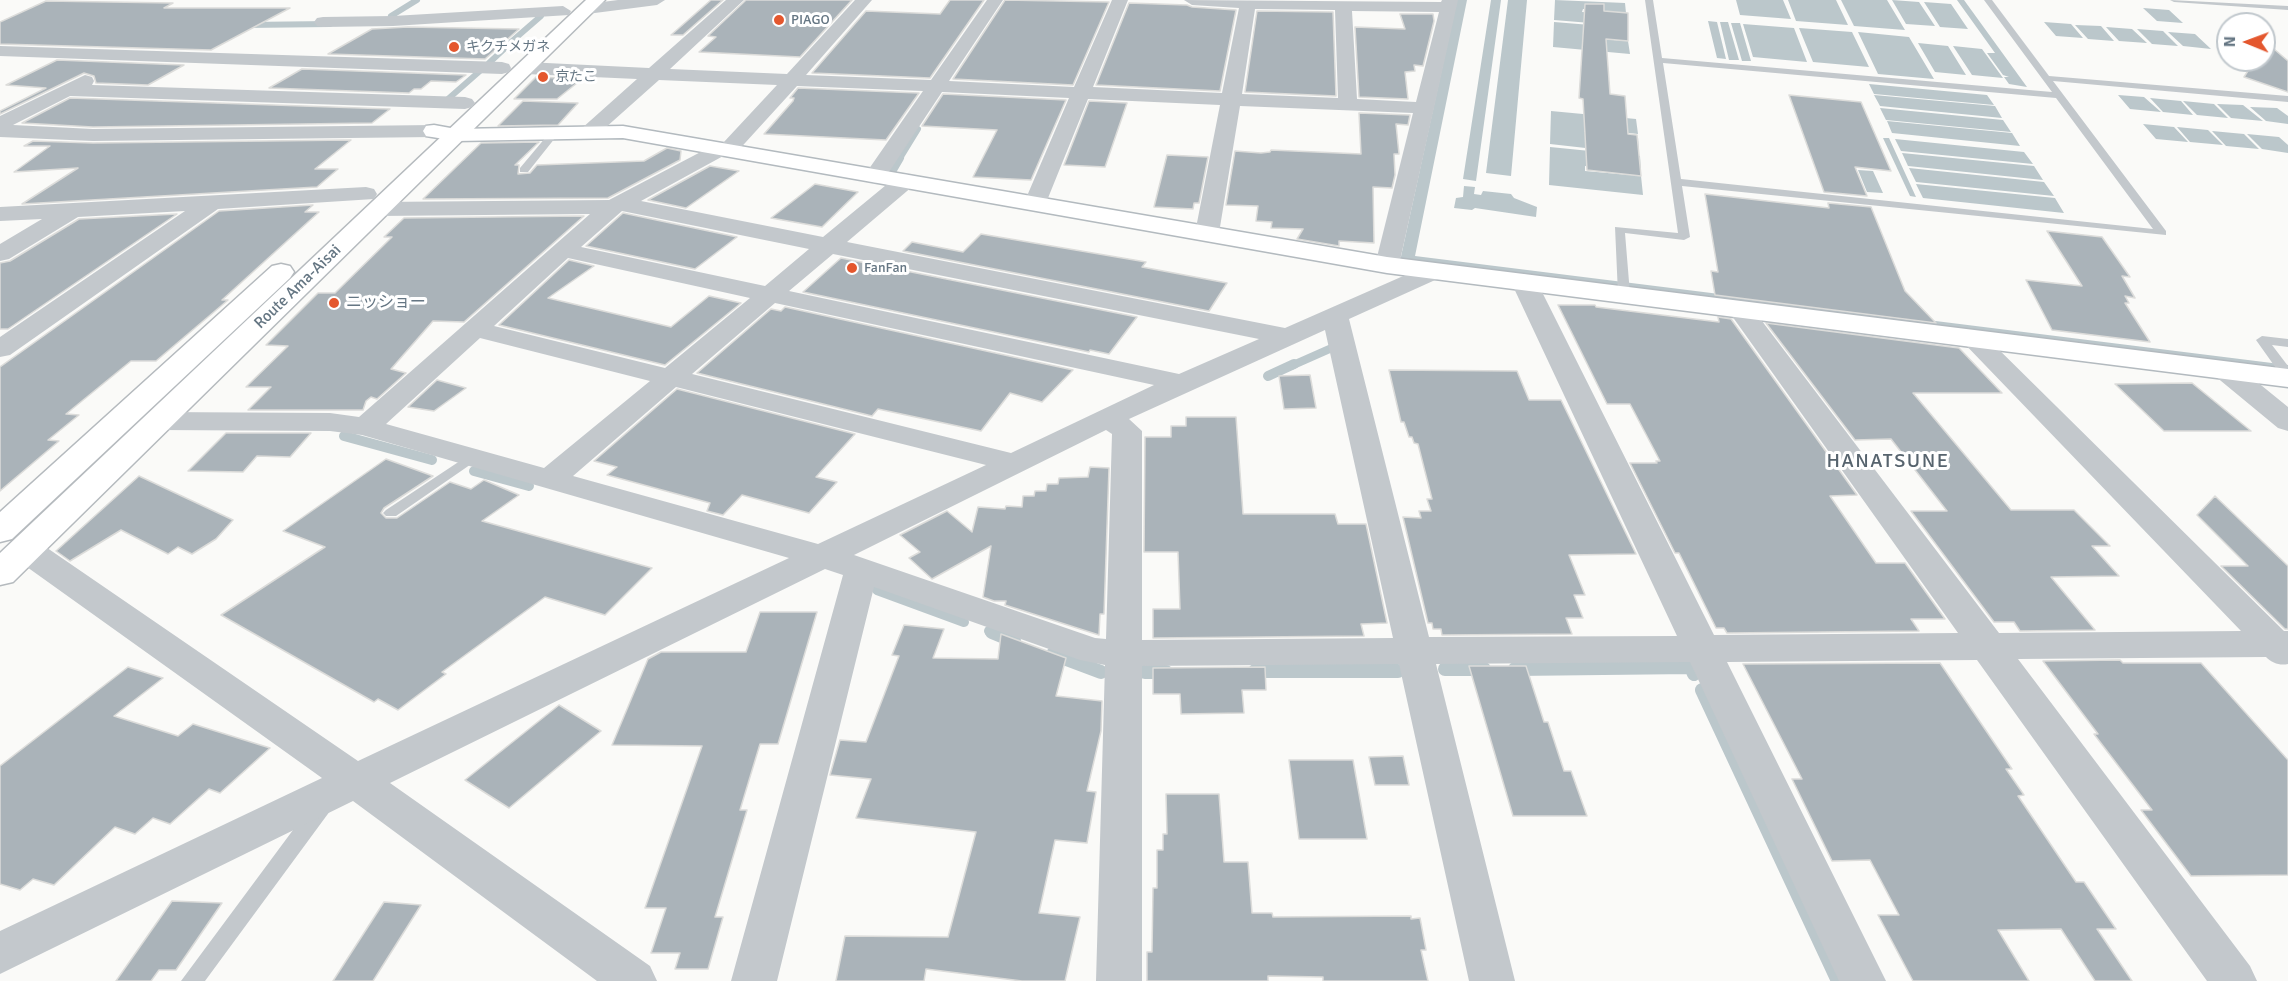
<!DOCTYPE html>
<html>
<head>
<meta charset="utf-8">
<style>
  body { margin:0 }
  #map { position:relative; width:2288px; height:981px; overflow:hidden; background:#fafaf8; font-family:Signika,sans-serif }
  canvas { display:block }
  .north { position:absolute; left:2216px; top:12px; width:60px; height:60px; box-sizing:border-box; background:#fff; border:2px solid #c1c8cd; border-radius:50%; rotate:271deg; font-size:16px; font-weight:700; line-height:24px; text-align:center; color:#657683 }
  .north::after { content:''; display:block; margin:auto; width:21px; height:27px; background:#e4572e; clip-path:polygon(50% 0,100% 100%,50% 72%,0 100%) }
</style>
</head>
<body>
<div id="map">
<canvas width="2288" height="981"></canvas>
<div class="north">N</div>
</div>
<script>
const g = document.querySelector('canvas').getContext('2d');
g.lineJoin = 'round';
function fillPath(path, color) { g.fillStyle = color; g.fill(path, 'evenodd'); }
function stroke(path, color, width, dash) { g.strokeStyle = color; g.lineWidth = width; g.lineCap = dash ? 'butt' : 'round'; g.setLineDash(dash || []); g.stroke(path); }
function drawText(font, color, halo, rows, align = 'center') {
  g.font = font + ' Signika,"Noto Sans JP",sans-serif'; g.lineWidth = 6; g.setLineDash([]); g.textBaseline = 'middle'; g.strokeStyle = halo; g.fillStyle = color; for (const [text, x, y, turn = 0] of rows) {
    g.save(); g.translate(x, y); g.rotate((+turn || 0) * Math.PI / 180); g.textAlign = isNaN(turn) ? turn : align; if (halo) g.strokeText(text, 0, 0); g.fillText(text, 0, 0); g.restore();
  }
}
fillPath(new Path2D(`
  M 1457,0 L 1467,0 L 1415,256 L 2288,365 L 2288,372 L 1400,261 Z
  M 1491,0 L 1501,0 L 1476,181 L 1463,179 Z
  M 1508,0 L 1527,0 L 1511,176 L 1486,173 Z
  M 1555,0 L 1625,3 L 1626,13 L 1583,9 L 1582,12 L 1595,13 L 1627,26 L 1554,20 Z
  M 1736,0 L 1783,0 L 1791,19 L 1740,15 Z
  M 1788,0 L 1836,0 L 1848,25 L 1796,21 Z
  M 1841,0 L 1887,0 L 1905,30 L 1854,26 Z
  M 1892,0 L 1919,2 L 1935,26 L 1906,24 Z
  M 1957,0 L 1964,0 L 2027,87 L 2009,84 L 2004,77 L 2009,77 L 2003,75 L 1987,53 L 1995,53 Z
  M 1924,2 L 1951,4 L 1968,29 L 1940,27 Z
  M 2143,8 L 2169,10 L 2183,23 L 2157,21 Z
  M 1708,21 L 1717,22 L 1726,59 L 1717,58 Z
  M 1554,22 L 1627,28 L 1628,40 L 1583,35 L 1583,38 L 1628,41 L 1630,54 L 1553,47 Z
  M 1720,22 L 1728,22 L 1739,60 L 1729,60 Z
  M 2044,22 L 2071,24 L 2083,38 L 2056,36 Z
  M 1731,23 L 1740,23 L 1751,61 L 1742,61 Z
  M 1743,24 L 1794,28 L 1807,62 L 1753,57 Z
  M 2075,25 L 2101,26 L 2114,41 L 2088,39 Z
  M 2106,27 L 2132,29 L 2147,43 L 2119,41 Z
  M 1799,28 L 1852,32 L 1869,67 L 1813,62 Z
  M 2137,29 L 2163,31 L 2178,46 L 2152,44 Z
  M 1858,32 L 1909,37 L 1934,79 L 1878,74 Z
  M 2168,32 L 2195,34 L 2211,49 L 2183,46 Z
  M 1918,43 L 1948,46 L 1966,75 L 1935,72 Z
  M 1953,46 L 1982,49 L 2003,78 L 1972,75 Z
  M 1869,84 L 1987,95 L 1994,105 L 1874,94 Z
  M 1874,95 L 1995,106 L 2002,118 L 1880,106 Z
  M 2118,95 L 2144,97 L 2161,112 L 2130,109 Z
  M 2150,98 L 2181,101 L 2193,115 L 2163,112 Z
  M 2183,101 L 2214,104 L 2228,118 L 2197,115 Z
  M 2217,104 L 2243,105 L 2263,121 L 2231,118 Z
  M 2250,107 L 2277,108 L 2288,116 L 2288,124 L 2266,121 Z
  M 1880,108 L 2003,120 L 2011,132 L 1886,120 Z
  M 1551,111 L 1636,119 L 1638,134 L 1585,128 L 1584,132 L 1638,137 L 1639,154 L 1550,144 Z
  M 1887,121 L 2012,133 L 2020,146 L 1892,133 Z
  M 2143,124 L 2174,127 L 2188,142 L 2156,139 Z
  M 2177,127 L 2208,130 L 2223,145 L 2190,142 Z
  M 2212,131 L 2244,134 L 2259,149 L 2226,146 Z
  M 2247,134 L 2279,137 L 2288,145 L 2288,153 L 2262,149 Z
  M 1883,138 L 1889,138 L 1916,197 L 1910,196 Z
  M 1895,139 L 2024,152 L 2033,164 L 1901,151 Z
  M 1550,147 L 1640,156 L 1641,173 L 1585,166 L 1585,171 L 1641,176 L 1643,195 L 1549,185 Z
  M 1902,153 L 2034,166 L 2043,180 L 1908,166 Z
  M 1909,168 L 2044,182 L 2054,196 L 1916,182 Z
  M 1858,170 L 1873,171 L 1883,193 L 1867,192 Z
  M 1916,184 L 2055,198 L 2064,213 L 1923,198 Z
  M 1464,186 L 1475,187 L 1474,194 L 1481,195 L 1483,191 L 1511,194 L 1514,198 L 1537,207 L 1536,217 L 1475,208 L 1472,210 L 1454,208 L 1456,198 L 1463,197 Z`), '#bbc7cb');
stroke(new Path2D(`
  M 391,16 L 417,0
  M 246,25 L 330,24
  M 511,42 L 541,16
  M 489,63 L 504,49
  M 448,99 L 481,70
  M 899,160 L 918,129`), '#bbc7cb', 6);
stroke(new Path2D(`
  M 893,170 L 900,158
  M 1291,366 L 1334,347`), '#bbc7cb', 8);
stroke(new Path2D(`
  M 1268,376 L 1294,364
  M 344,436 L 432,460
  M 474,471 L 529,486
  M 877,590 L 964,622
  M 989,631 L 996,634`), '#bbc7cb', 10);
stroke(new Path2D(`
  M 992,632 L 1014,641
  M 1053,654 L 1101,672
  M 1445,669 L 1484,669
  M 1515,669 L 1691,667 L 1694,674
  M 1255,671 L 1398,671
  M 1145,672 L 1166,672
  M 1702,690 L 1838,981`), '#bbc7cb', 14);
const building = new Path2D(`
  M 711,0 L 723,0 L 683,35 L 671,35 Z
  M 746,0 L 852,0 L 800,57 L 699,52 L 716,37 L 708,36 Z
  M 950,0 L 984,0 L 930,78 L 812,73 L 866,11 L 940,14 Z
  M 1005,0 L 1109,2 L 1073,85 L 953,79 Z
  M 46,1 L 173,3 L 164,8 L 290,8 L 211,50 L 0,44 L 0,22 Z
  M 1129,3 L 1187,5 L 1192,7 L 1236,10 L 1220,91 L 1096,85 Z
  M 1585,4 L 1604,4 L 1604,11 L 1628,13 L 1628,41 L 1606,39 L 1610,94 L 1625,96 L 1628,134 L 1637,135 L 1641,176 L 1587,170 L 1583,99 L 1579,98 Z
  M 1257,11 L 1333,12 L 1336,96 L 1245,92 Z
  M 1400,14 L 1433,14 L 1434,21 L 1423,66 L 1414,65 L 1415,71 L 1405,72 L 1408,99 L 1359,97 L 1355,27 L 1405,29 Z
  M 408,27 L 519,29 L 485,59 L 328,54 L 372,29 Z
  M 2267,43 L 2288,61 L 2288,92 L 2244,77 L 2255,60 L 2264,60 L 2264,47 Z
  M 57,60 L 184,65 L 148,85 L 96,83 L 94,76 L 84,73 L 0,114 L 0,111 L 46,88 L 6,85 Z
  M 302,69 L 466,75 L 456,82 L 431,81 L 421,89 L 414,89 L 409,93 L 269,88 Z
  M 536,77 L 582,79 L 557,99 L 514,99 Z
  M 798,88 L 919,93 L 886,140 L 764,134 L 793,101 L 794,98 L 790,98 Z
  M 943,94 L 1066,100 L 1031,180 L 973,177 L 997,130 L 922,126 Z
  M 1789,95 L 1861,102 L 1891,171 L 1855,167 L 1867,196 L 1824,192 Z
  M 70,98 L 390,109 L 372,123 L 93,127 L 22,123 Z
  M 523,101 L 578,103 L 558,125 L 498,126 Z
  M 1089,101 L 1127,103 L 1105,167 L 1064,165 Z
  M 1359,113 L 1410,115 L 1408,125 L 1396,124 L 1399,154 L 1394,154 L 1395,175 L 1392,188 L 1373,187 L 1374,243 L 1339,241 L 1339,246 L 1297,239 L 1303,229 L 1271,228 L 1272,222 L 1256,221 L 1258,206 L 1226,205 L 1235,151 L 1261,153 L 1270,152 L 1271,150 L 1361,154 Z
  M 351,140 L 315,169 L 338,169 L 317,187 L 22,204 L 78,168 L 14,172 L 50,146 L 24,146 L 33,141 L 93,143 Z
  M 539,142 L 515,165 L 519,165 L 518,174 L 530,173 L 537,165 L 644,161 L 667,148 L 681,151 L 680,160 L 608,198 L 423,199 L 481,143 Z
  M 1167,155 L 1208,157 L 1199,203 L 1194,203 L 1193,209 L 1154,207 Z
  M 710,166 L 739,171 L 686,208 L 648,200 Z
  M 815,184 L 858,192 L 822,227 L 771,218 Z
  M 1705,194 L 1829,208 L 1828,203 L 1871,207 L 1905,291 L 1936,323 L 1715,295 L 1711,271 L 1718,272 Z
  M 313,205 L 305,212 L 319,212 L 222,300 L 228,300 L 156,361 L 131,361 L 66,414 L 79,415 L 48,440 L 59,441 L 0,491 L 0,367 L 219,211 Z
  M 623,213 L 737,237 L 695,269 L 586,246 Z
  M 177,214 L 8,329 L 0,329 L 0,263 L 10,261 L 79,219 Z
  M 584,216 L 464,322 L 433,321 L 391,369 L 406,373 L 377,399 L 371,397 L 366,401 L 363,410 L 248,410 L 271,387 L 246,387 L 288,346 L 266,345 L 318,293 L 335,293 L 392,237 L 384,237 L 404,218 Z
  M 2047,231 L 2102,237 L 2130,277 L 2122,276 L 2135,298 L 2125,296 L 2129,303 L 2125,303 L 2150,342 L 2052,330 L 2026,280 L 2082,286 Z
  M 981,234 L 1146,262 L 1142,267 L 1227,283 L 1209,311 L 903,251 L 912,242 L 963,252 Z
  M 841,258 L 1137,317 L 1109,354 L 1090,350 L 1089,352 L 803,292 Z
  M 569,260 L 594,266 L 548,298 L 671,327 L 709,296 L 741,303 L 665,365 L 499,325 Z
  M 1558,305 L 1595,305 L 1596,307 L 1719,322 L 1718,317 L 1731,319 L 1857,495 L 1830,496 L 1876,563 L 1905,563 L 1945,619 L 1911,619 L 1919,631 L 1727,633 L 1724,628 L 1716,628 L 1679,553 L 1675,553 L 1630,463 L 1657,463 L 1656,461 L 1660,461 L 1630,404 L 1607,404 Z
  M 785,307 L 1073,370 L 1042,402 L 1010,393 L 981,431 L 878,409 L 872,416 L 697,373 L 771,309 L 781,311 Z
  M 1766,323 L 1959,348 L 2002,393 L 1913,393 L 2011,510 L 2074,510 L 2110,546 L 2092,546 L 2119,576 L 2051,577 L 2095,630 L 2020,631 L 2014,622 L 1994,622 L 1911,511 L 1947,511 L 1891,439 L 1855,440 Z
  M 1389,370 L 1517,371 L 1529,400 L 1561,400 L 1636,554 L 1569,555 L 1585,595 L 1574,595 L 1583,618 L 1566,618 L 1572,634 L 1442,635 L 1441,629 L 1433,629 L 1432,623 L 1428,623 L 1403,517 L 1421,518 L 1419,511 L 1431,511 L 1427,499 L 1432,499 L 1418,444 L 1414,443 L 1412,437 L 1409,437 L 1404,422 L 1401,422 Z
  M 1310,375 L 1316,408 L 1284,409 L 1279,376 Z
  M 437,380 L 466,388 L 434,411 L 408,407 Z
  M 2192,383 L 2251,431 L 2164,431 L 2115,384 Z
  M 677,389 L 855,434 L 816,477 L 837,482 L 809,513 L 742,495 L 723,515 L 707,511 L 710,503 L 607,475 L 617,467 L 594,461 Z
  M 1186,417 L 1236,417 L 1243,514 L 1335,514 L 1338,524 L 1366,524 L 1387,623 L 1361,624 L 1364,636 L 1153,638 L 1153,609 L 1180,609 L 1178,552 L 1144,552 L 1145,437 L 1171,437 L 1171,426 L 1186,426 Z
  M 226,433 L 311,433 L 290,457 L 257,456 L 243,472 L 188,471 Z
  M 386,459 L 433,476 L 384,508 L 381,513 L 386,518 L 397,518 L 450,482 L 471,489 L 484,480 L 519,495 L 482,521 L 652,568 L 605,615 L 545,597 L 442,672 L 446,674 L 398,710 L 378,699 L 374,702 L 221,615 L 325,547 L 283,531 Z
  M 1090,467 L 1109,468 L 1104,614 L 1100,614 L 1099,635 L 1005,605 L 1006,601 L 994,601 L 983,597 L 991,546 L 932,579 L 909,558 L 920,552 L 900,535 L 947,511 L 972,532 L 978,507 L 1005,509 L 1006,506 L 1022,507 L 1023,496 L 1034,496 L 1035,491 L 1046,491 L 1047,484 L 1058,484 L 1059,478 L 1088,477 Z
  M 139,476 L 233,520 L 216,539 L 192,554 L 178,547 L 168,554 L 121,530 L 70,561 L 56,551 Z
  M 2215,496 L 2288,566 L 2288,629 L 2285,629 L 2221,566 L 2248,566 L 2197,515 Z
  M 760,612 L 817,612 L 778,744 L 760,744 L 740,810 L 747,810 L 715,917 L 723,917 L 708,969 L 675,969 L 680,953 L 651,953 L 666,908 L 645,908 L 702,746 L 612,745 L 648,659 L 661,652 L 746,652 Z
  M 904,625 L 944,629 L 933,658 L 998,659 L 1001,634 L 1066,658 L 1056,696 L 1102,701 L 1101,731 L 1087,791 L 1096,792 L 1087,843 L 1055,840 L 1039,913 L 1080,917 L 1065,981 L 1022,981 L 926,969 L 924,981 L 836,981 L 845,936 L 948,937 L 976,832 L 856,818 L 871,779 L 830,775 L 840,740 L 866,742 L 899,656 L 892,655 Z
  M 2120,660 L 2123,663 L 2201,663 L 2288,760 L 2288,875 L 2191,876 L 2141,810 L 2152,810 L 2094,734 L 2098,734 L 2043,661 Z
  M 1940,663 L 2012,769 L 2006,769 L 2024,795 L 2018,796 L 2076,882 L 2084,882 L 2116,929 L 2097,929 L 2132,981 L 2095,981 L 2061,929 L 1998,930 L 2029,981 L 1913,981 L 1878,915 L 1899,915 L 1870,860 L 1832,861 L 1792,779 L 1802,779 L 1743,664 Z
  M 1469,666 L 1526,666 L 1544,722 L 1548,722 L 1564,771 L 1571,771 L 1587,816 L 1513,816 Z
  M 128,667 L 163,678 L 114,716 L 178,736 L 193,724 L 270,748 L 220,793 L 209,789 L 170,824 L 153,818 L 135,834 L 115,827 L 54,885 L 33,879 L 20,890 L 0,884 L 0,766 Z
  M 1265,667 L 1266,690 L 1242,690 L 1244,713 L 1181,714 L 1180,694 L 1153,694 L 1153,668 Z
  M 559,705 L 601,731 L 509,808 L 465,780 Z
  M 1403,756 L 1409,785 L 1375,785 L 1369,757 Z
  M 1289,760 L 1353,760 L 1367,839 L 1299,839 Z
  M 1166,794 L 1219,794 L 1224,862 L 1248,862 L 1252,913 L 1272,913 L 1273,917 L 1411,916 L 1411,919 L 1420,918 L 1426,950 L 1421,950 L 1428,981 L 1323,981 L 1323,977 L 1268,976 L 1268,981 L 1147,981 L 1147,952 L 1152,952 L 1153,888 L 1157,888 L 1157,850 L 1163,850 L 1163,834 L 1167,834 Z
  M 172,901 L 222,903 L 176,970 L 159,970 L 151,981 L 116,981 Z
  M 384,902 L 421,905 L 373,981 L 333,981 Z`);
fillPath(building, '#aab3b9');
stroke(building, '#dcdcda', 1.5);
const secondary = new Path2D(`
  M 434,125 L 456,129 L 623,126 L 1387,257 L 2288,369 L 2288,387 L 1387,273 L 623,138 L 456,141 L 426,136 L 423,131 L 426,126 Z`);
const primary = new Path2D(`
  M 586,0 L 605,0 L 13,582 L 0,585 L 0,553 Z
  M 281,264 L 290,266 L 294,272 L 290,278 L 12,539 L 0,542 L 0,512 L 272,266 Z`);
stroke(secondary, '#b3babf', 3);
stroke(primary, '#b5babe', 3);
fillPath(new Path2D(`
  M 1645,0 L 1653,0 L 1662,58 L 2052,92 L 1984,0 L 1992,0 L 2049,76 L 2288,96 L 2288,102 L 2053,81 L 2166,231 L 2166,235 L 1682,186 L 1690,237 L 1684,240 L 1625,233 L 1630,294 L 1624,298 L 1618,294 L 1615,227 L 1678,233 ZM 1663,63 L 2056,98 L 2153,229 L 1681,179 Z
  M 2170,0 L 2288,6 L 2288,10 L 2174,2 Z
  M 551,131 L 559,133 L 528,172 L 520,172 L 520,168 Z
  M 2262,336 L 2288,339 L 2288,347 L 2272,345 L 2288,366 L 2288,379 L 2283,378 L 2256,340 Z
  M 472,453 L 479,457 L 477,460 L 396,516 L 386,516 L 383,513 L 386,510 Z
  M 323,797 L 330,799 L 333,805 L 330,811 L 205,981 L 181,981 L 316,799 Z`), '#c3c8cc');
fillPath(new Path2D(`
  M 618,0 L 665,0 L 657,5 L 587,14 L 579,9 L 587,4 Z
  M 726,0 L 744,0 L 670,69 L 787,74 L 855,0 L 872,0 L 806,75 L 931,80 L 987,0 L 1003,0 L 949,81 L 1074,87 L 1112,0 L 1128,0 L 1093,87 L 1222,93 L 1239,8 L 1192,5 L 1184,0 L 1441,2 L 1442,0 L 1458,0 L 1399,265 L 1396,270 L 1387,272 L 1378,270 L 1375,265 L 1413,113 L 1240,106 L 1219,233 L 1215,238 L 1207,240 L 1199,238 L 1195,233 L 1220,105 L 1088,99 L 1046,203 L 1043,208 L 1035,210 L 1027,208 L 1024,203 L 1069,98 L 942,92 L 883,181 L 875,183 L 867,181 L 864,176 L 923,91 L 797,86 L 735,154 L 725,155 L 641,201 L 823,237 L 897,176 L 905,174 L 913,176 L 916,181 L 913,186 L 847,242 L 1285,328 L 1426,266 L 1435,264 L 1444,266 L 1447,271 L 1444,276 L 1349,319 L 1429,637 L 1677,636 L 1511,282 L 1515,277 L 1524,274 L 1533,277 L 1537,282 L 1714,635 L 1958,633 L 1727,309 L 1731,304 L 1740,301 L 1749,304 L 1999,633 L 2241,631 L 1959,338 L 1963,332 L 1972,330 L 1981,332 L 2284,631 L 2288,631 L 2288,664 C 2280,666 2272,663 2266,657 L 2018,659 L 2250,966 L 2257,981 L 2207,981 L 1977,660 L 1727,662 L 1886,981 L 1839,981 L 1690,662 L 1436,664 L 1515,981 L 1469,981 L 1399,664 L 1142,666 L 1142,981 L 1096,981 L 1105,665 L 1080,660 L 874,587 L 777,981 L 731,981 L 843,575 L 825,569 L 390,783 L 650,966 L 657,981 L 597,981 L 353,801 L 0,974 L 0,931 L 322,778 L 13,557 L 8,549 L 13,541 L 25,538 L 37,541 L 358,761 L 789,558 L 362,435 L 330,431 L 158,430 L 148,427 L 143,421 L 148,415 L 158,412 L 330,413 L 359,417 L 590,214 L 379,216 L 371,214 L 368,209 L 371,204 L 379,202 L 609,200 L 714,145 L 723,143 L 777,85 L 659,80 L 595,137 L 581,137 L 578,133 L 581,129 L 637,79 L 526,74 L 519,72 L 517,68 L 519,64 L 526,62 L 649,68 ZM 1255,9 L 1335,10 L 1338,98 L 1242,94 ZM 1352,11 L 1439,12 L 1416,102 L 1357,99 ZM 622,211 L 809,249 L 765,286 L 581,247 ZM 833,254 L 1259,339 L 1179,374 L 789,291 ZM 568,258 L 750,298 L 665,368 L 494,326 ZM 775,303 L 1154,385 L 1011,453 L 692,374 ZM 1325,330 L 1393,638 L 1142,640 L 1142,431 L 1129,419 ZM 480,338 L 650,381 L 544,468 L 386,424 ZM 676,387 L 986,465 L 818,544 L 573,476 ZM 1106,430 L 1112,434 L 1106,639 L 1095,638 L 854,555 Z
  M 563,6 L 571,11 L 569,15 L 393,26 L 323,27 L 317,26 L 314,22 L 317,18 L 323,17 L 393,16 Z
  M 0,46 L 502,62 L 509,64 L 511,68 L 509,72 L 502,74 L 0,56 Z
  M 85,75 L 92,77 L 94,81 L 92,85 L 465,97 L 472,99 L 475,103 L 472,107 L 465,109 L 70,96 L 13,125 L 93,129 L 434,125 L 441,127 L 444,131 L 441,135 L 434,137 L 93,141 L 0,137 L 0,116 Z
  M 366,187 L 374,189 L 377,194 L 374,199 L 218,209 L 10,355 L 0,357 L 0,337 L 185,211 L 78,217 L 9,259 L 0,261 L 0,244 L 42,219 L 0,221 L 0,207 Z
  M 2225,362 L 2235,364 L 2288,407 L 2288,431 L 2278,428 L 2215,376 L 2211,370 L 2215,364 Z`), '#c3c8cc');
fillPath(secondary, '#fff');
fillPath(primary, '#fff');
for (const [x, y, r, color] of [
  [779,20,6,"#e4572e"],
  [454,47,6,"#e4572e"],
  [543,77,6,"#e4572e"],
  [852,268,6,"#e4572e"],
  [334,303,6,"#e4572e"]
]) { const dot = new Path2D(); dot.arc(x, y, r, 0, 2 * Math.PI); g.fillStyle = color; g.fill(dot); stroke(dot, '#fff', 2); }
drawText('14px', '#657683', '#fff', [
  ["PIAGO",791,20],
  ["キクチメガネ",466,47],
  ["京たこ",555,77],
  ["FanFan",864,268]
], 'left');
drawText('16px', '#657683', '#fff', [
  ["Route Ama-Aisai",298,287,-44]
]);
drawText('16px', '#657683', '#fff', [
  ["ニッショー",346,303]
], 'left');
g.letterSpacing = '1.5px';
drawText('20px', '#57646e', '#fff', [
  ["HANATSUNE",1888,462]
]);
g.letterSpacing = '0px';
</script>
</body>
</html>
